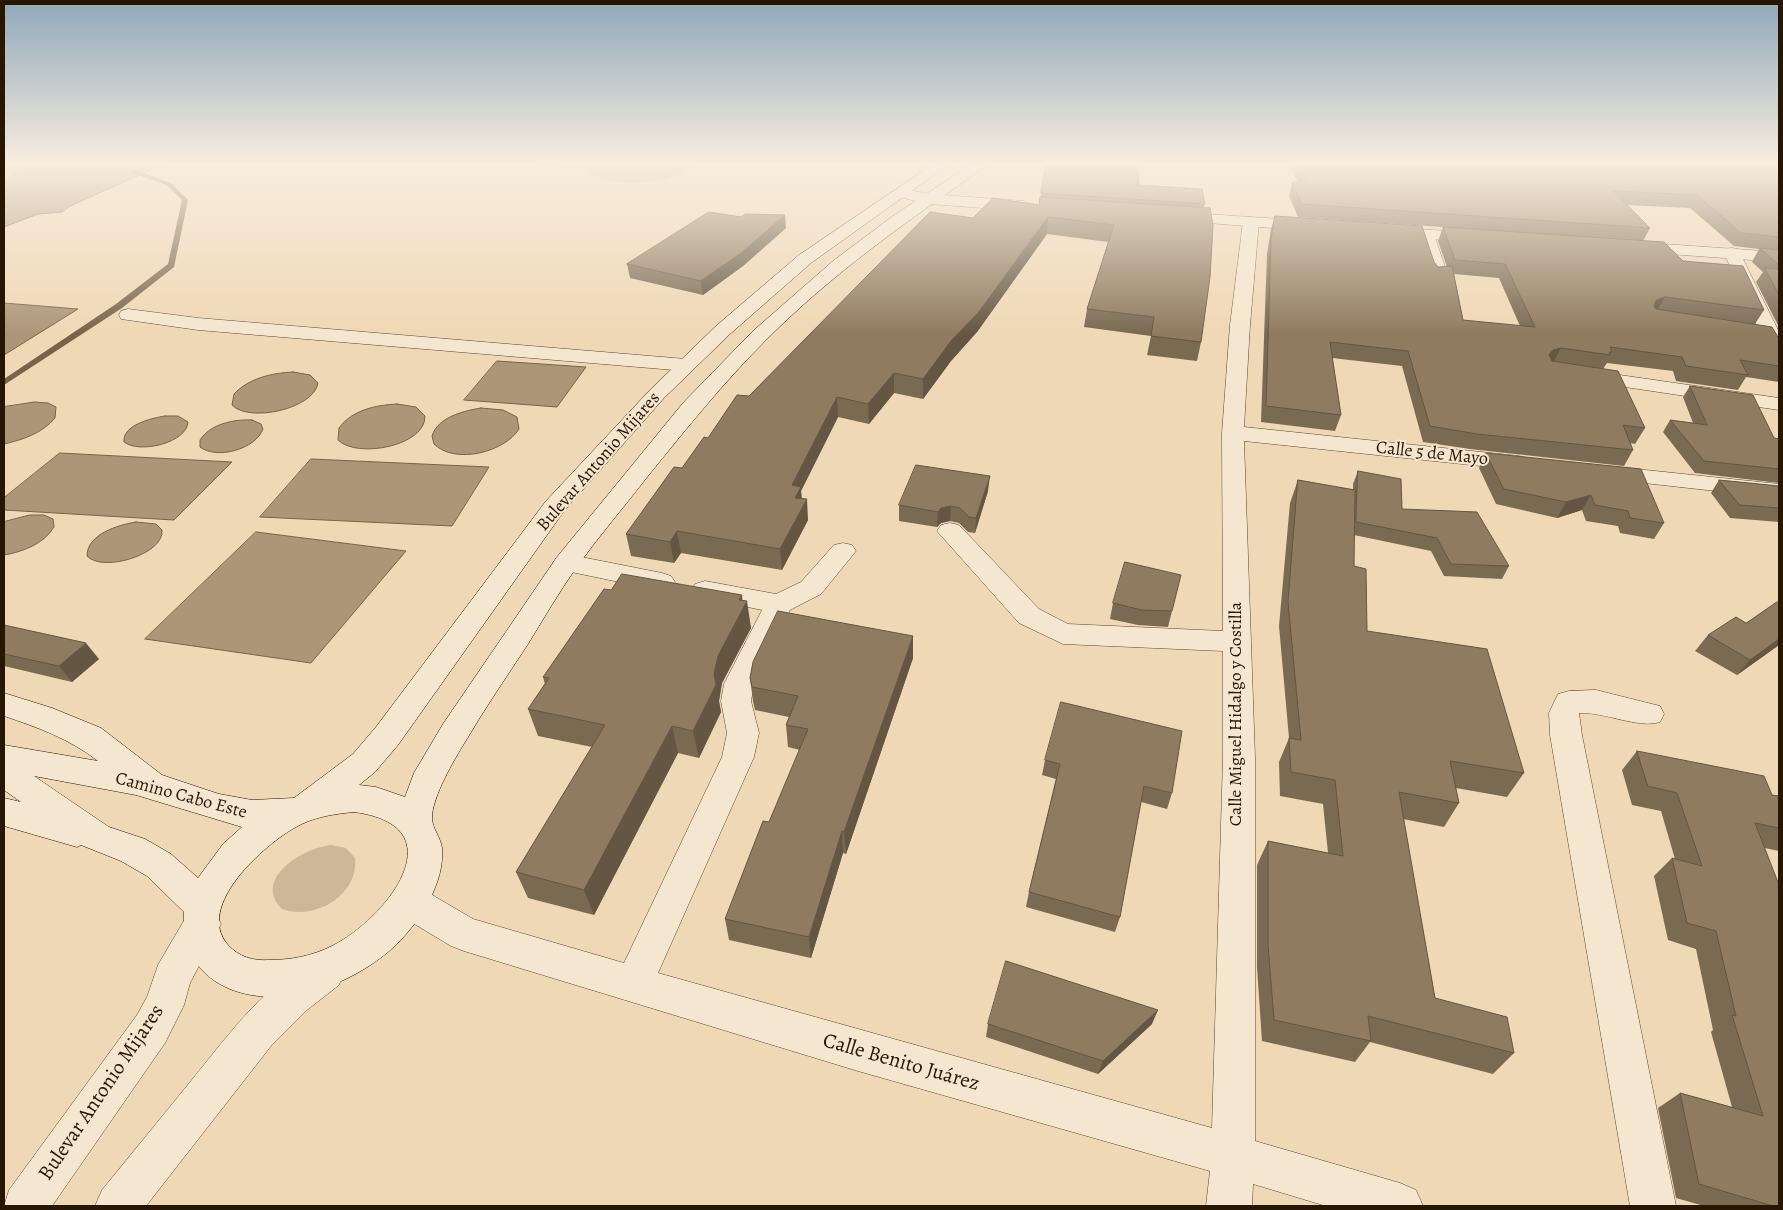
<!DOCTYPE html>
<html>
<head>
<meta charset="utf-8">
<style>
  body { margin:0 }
  #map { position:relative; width:1783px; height:1210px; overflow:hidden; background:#efd8b5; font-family:Alegreya,serif }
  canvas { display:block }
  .frame { position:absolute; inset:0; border:5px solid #271702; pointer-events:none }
</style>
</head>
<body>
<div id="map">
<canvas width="1783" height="1210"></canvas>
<div class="frame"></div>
</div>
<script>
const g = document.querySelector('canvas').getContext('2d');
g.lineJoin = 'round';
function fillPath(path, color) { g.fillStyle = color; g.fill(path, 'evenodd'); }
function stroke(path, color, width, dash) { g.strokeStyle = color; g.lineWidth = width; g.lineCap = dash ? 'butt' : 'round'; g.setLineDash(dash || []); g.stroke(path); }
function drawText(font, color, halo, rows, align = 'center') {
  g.font = font + ' Alegreya,serif'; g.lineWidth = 4; g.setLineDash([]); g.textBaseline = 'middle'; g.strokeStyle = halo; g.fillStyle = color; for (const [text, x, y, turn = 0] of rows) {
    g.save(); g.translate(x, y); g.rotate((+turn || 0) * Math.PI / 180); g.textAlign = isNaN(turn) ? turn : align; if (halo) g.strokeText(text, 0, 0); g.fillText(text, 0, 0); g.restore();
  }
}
fillPath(new Path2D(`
  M 4,165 L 37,165 L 14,175 L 4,183 Z
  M 518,165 L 693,165 C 673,186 602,190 583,168 Z
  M 331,845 L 346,848 L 355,858 C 359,895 315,921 282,909 C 252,879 303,848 331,845 Z`), '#cdb797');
const water = new Path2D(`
  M 37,165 L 162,165 L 70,206 L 62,212 L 38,214 L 4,227 L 4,183 L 14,175 Z
  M 4,303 L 78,309 L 4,355 Z
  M 497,361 L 586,367 L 557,407 L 464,400 Z
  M 293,372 L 310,375 L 318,383 C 314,409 249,423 232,405 L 234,394 C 249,378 272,373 293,372 Z
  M 35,402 L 48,403 L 56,407 L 55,418 C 43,433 22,440 4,444 L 4,407 Z
  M 397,404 L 416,407 L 425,416 C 426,446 357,459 338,440 L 339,428 C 352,410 376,405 397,404 Z
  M 481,408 L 503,410 L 517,417 L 519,429 C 505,452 455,465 434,444 L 432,436 C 438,417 463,411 481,408 Z
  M 165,416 L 178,416 L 188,422 C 187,443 139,454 124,442 C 122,425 152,418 165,416 Z
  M 252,420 L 261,424 L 263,429 C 256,449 217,460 200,447 L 200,440 C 210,424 234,419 252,420 Z
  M 60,453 L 232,462 L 174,520 L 4,510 L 4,498 Z
  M 311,459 L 489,467 L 452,526 L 260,517 Z
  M 30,515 L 44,515 L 53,519 L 54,527 C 44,544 22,552 4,555 L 4,522 Z
  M 136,522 L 156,524 L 162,530 C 165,554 103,573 87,556 C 87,534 118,525 136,522 Z
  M 256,532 L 406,551 L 311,663 L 145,639 Z`);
fillPath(water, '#ab9678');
stroke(water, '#766349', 1);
fillPath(new Path2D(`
  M 134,170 L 171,183 L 188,200 L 174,267 L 122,308 L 4,385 L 4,379 L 116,304 L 168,264 L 182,200 L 167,185 L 132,173 L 132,171 Z`), '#766349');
const minor = new Path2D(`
  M 1251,217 L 1259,222 L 1250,325 L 1244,427 L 1519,456 L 1527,458 L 1531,463 L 1527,468 L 1519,470 L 1244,441 L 1255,758 L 1255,1141 L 1400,1183 L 1416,1190 L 1423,1206 L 1326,1206 L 1253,1184 L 1252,1206 L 1206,1206 L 1210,1171 L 858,1071 L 464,951 L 451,946 L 396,913 L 391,901 L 396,889 L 409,885 L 422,889 L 473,919 L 624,963 L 722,757 L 727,733 L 721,701 L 724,684 L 762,610 L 695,596 L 691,590 L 695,584 L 705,581 L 776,594 L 801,582 L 834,545 L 843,543 L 852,545 L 856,551 L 821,594 L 790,610 L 754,684 L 751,701 L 759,733 L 754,757 L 658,973 L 1212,1128 L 1223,758 L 1223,651 L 1063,644 L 1019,623 L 937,531 L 941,525 L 950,523 L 959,525 L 1039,609 L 1068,624 L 1223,631 L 1222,433 L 1230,325 L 1243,222 Z
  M 1426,230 L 1432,232 L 1434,235 L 1448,275 L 1445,279 L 1433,279 L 1430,275 L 1418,235 L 1420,232 Z
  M 1732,248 L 1738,249 L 1740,253 L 1779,332 L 1779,358 L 1772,356 L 1769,352 L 1724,253 L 1726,249 Z
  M 128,309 L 198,318 L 686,359 L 693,361 L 696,365 L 693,369 L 686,371 L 198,330 L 121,319 L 119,315 L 121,311 Z
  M 1585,370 L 1779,398 L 1779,410 L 1578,380 L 1575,376 L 1578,372 Z
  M 1607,466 L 1779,484 L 1779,498 L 1599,478 L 1595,473 L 1599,468 Z
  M 566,554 L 662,573 L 671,576 L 675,582 L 671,588 L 662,591 L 557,569 L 553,563 L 557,557 Z
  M 1596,690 L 1660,706 L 1664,714 L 1660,722 C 1638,729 1606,712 1579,713 L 1582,735 L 1676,1206 L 1630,1206 L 1550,735 L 1549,713 L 1558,694 L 1569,691 Z
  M 202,907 L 215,912 L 221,924 L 190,983 L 184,1005 L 165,1043 L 52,1206 L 4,1206 L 9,1190 L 137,1015 L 147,997 L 158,965 L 189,912 Z
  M 325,954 L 339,959 L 344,972 L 339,985 L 307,1010 L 271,1046 L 146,1206 L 95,1206 L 102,1190 C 132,1154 161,1117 191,1081 C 227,1037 271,975 325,954 Z`);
const tertiary = new Path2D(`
  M 900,188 L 929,194 L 1024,201 L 1032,206 L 1024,211 L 929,204 L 895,196 L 892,193 Z
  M 1175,212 L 1311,221 L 1319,226 L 1311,231 L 1169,220 L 1167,217 Z
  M 1387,227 L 1478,233 L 1484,234 L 1486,238 L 1484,242 L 1478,243 L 1381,235 L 1379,232 Z
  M 1634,242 L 1779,252 L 1779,262 L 1628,251 L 1626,247 L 1628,243 Z`);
const secondary = new Path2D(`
  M 932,165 L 948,165 L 811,263 L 730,334 L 664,398 L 564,511 L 398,745 L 375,772 L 359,785 L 376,787 L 405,797 L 414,773 L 443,724 L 557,557 L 683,403 L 753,331 L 833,261 L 893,216 L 970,165 L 986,165 L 984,168 C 908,220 832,274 766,340 C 724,382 686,429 648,476 C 624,507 599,536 576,568 C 559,592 544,618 528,644 C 507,676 485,708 465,742 C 454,760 432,797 432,818 C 432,828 441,838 442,848 C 445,883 420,921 396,945 C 354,984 285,1011 230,989 C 196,975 183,947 184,912 L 147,876 L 121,861 L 81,845 L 77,847 L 4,826 L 4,798 L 21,802 L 4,790 L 4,745 L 98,761 C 70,739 37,727 4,716 L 4,693 L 52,708 L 101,728 L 162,775 L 219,794 L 252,800 L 294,798 L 353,754 L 376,727 L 546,501 L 650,390 L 716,326 L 799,255 ZM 34,776 L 136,795 L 242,827 L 223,844 L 198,878 L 171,854 L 145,839 L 109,827 ZM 354,812 C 460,826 386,919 332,946 C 312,956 291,960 269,960 C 253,961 239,957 228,945 C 194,906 265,844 296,827 C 313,817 334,814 354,812 Z`);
stroke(minor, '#59472f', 1);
stroke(tertiary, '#59472f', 1);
stroke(secondary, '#271702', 1);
fillPath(minor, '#f5e6cf');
fillPath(tertiary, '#f5e6cf');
fillPath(secondary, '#f5e6cf');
fillPath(new Path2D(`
  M 1046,165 L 1139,185 L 1205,204 L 1204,207 L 1201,342 L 1197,361 L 1147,355 L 1151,336 L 1084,327 L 1087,309 L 1108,242 L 1047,234 L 977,332 L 951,361 L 923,399 L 894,393 L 869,424 L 838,417 L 801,491 L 802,499 L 808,520 L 782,570 L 681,553 L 674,563 L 631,556 L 626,534 L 708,438 L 749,396 L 973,218 L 1039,205 Z
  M 1289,165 L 1779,165 L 1779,327 L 1756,282 L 1763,272 L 1752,262 L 1759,249 L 1734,246 L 1690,208 L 1627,205 L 1650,228 L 1643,241 L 1683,261 L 1764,310 L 1755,324 L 1779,339 L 1779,382 L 1746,377 L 1738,390 L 1676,381 L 1673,371 L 1607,363 L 1603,369 L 1645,428 L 1635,444 L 1630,443 L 1633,450 L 1624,466 L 1470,449 L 1423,442 L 1402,366 L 1332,358 L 1341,415 L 1335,431 L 1261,422 L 1267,254 L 1271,229 L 1275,216 L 1434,262 L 1438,267 L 1447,267 L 1438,241 L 1443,227 L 1542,234 L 1298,217 L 1289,196 L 1292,183 L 1298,182 ZM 1454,274 L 1499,278 L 1520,326 L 1463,320 Z
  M 786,228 L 743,266 L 703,295 L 630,278 L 627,264 Z
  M 1690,386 L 1774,438 L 1779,439 L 1779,483 L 1695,473 L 1663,432 L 1670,420 L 1693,423 L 1683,397 Z
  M 1486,453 L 1664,523 L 1654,539 L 1620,533 L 1618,526 L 1586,521 L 1582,510 L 1557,518 L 1496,504 L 1479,468 Z
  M 1358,471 L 1402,509 L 1509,566 L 1502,579 L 1444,576 L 1431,551 L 1354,535 L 1354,566 L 1367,631 L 1524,773 L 1507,797 L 1456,788 L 1459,803 L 1444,827 L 1403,819 L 1435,998 L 1514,1053 L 1493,1074 L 1370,1042 L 1355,1062 L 1262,1041 L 1257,967 L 1257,865 L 1268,841 L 1328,853 L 1323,804 L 1280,796 L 1279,762 L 1289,738 L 1279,626 L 1290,503 L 1298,480 L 1353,490 L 1353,484 Z
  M 1719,480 L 1779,486 L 1779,522 L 1730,518 L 1711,493 Z
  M 988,491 L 975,533 L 968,532 L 959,523 L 950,521 L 941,523 L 937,527 L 899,521 L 899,505 Z
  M 611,590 L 742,595 L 742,600 L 751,628 L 722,683 L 719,701 L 721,712 L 699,758 L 678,753 L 594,915 L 528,898 L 516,872 L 592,747 L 538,736 L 528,709 L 545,684 L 543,677 Z
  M 1779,602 L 1779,645 L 1737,675 L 1695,651 L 1708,635 L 1746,623 Z
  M 1113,603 L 1172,611 L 1168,627 L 1138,625 L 1110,619 Z
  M 4,625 L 99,659 L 72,682 L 4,666 Z
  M 913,658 L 846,854 L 843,853 L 811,958 L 729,940 L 725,919 L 769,822 L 800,750 L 788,747 L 786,725 L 789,717 L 755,710 L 753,701 L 750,678 Z
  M 1637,751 L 1772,795 L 1779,796 L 1779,851 L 1765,848 L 1779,1206 L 1704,1206 L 1676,1198 L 1658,1108 L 1680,1093 L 1732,1107 L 1711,1032 L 1713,1030 L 1696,949 L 1668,940 L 1654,876 L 1672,858 L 1675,859 L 1661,811 L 1632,805 L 1622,770 Z
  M 1045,760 L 1172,793 L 1167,809 L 1141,802 L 1120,917 L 1115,932 L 1026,907 L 1029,892 L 1056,779 L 1042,775 Z
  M 988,1024 L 1152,1024 L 1098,1074 L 986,1037 Z`), '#7b6a52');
fillPath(new Path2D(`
  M 785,215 L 786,228 L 743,266 L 703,295 L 701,281 Z
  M 1048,217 L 1047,234 L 977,332 L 951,361 L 923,399 L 923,379 L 951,341 Z
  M 1665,297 L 1657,311 L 1648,314 L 1656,300 Z
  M 1561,348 L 1553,363 L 1549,355 L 1553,350 Z
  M 894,373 L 894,393 L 869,424 L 868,404 Z
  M 837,397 L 838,417 L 801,491 L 802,507 L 807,499 L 808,520 L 782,570 L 780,549 L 792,485 Z
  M 990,476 L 988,491 L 975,533 L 976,518 Z
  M 1591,495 L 1582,510 L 1557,518 L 1566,502 Z
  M 951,506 L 950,521 L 941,523 L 937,527 L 938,512 L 941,508 Z
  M 677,531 L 681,553 L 674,563 L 670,542 Z
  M 742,595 L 743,608 L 747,601 L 751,628 L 722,683 L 719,701 L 714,674 L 718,656 Z
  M 913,636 L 913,658 L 846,854 L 844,832 Z
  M 1779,639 L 1779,645 L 1737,675 L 1750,660 Z
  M 86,643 L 99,659 L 72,682 L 59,666 Z
  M 716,685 L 721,712 L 699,758 L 693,731 Z
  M 672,726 L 678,753 L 594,915 L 584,890 Z
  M 842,831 L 843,853 L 811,958 L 809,937 Z
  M 1158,1010 L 1152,1024 L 1098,1074 L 1103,1061 Z`), '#645642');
const building = new Path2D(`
  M 1046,165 L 1138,165 L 1139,185 L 1202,189 L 1205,204 L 1041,193 Z
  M 1299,165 L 1779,165 L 1779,237 L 1741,233 L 1697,195 L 1613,191 L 1650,228 L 1302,204 L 1292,183 L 1306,179 Z
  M 1040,197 L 1210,208 L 1213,225 L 1210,277 L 1201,342 L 1151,336 L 1154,317 L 1087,309 L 1114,225 L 1048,217 L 978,313 L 951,341 L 923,379 L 894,373 L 868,404 L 837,397 L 792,485 L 801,487 L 795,498 L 807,499 L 780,549 L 677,531 L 670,542 L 626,534 L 674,467 L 682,468 L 704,437 L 708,438 L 737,395 L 749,396 L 930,212 L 973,218 L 993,198 L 1039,205 Z
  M 709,212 L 741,217 L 745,214 L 785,215 L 741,253 L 701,281 L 627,264 Z
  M 1275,216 L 1422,226 L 1434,262 L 1438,267 L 1452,266 L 1463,320 L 1535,327 L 1505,264 L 1455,260 L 1443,227 L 1664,242 L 1683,261 L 1743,266 L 1764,310 L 1665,297 L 1656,300 L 1654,306 L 1656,309 L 1772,327 L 1779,339 L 1779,366 L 1740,360 L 1748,375 L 1686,366 L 1682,357 L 1610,347 L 1612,352 L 1609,352 L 1610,355 L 1561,348 L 1553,350 L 1549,355 L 1552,361 L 1618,371 L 1645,428 L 1623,425 L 1633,450 L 1477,434 L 1430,426 L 1408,351 L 1330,342 L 1341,415 L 1266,406 L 1271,240 Z
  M 1760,248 L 1779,250 L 1779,265 Z
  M 1765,268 L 1779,269 L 1779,295 Z
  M 1690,386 L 1753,395 L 1774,438 L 1779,439 L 1779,469 L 1704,461 L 1670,420 L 1707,425 Z
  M 1486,453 L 1641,469 L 1664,523 L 1630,518 L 1628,511 L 1595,505 L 1591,495 L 1566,502 L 1504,489 Z
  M 916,465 L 990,476 L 976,518 L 969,517 L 960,508 L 951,506 L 941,508 L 938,512 L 899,505 Z
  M 1358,471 L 1401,479 L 1402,509 L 1477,512 L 1509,566 L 1451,564 L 1437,538 L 1356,522 Z
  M 1298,480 L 1355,490 L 1354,566 L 1366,569 L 1367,631 L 1487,649 L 1524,773 L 1450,761 L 1459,803 L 1399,792 L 1435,998 L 1507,1017 L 1514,1053 L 1368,1016 L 1371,1041 L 1274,1020 L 1268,945 L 1268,841 L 1343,856 L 1335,780 L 1291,772 L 1289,738 L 1301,740 L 1288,602 Z
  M 1719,480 L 1779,486 L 1779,508 L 1740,505 Z
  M 1125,562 L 1181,575 L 1172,611 L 1142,610 L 1113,603 Z
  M 622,574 L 742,595 L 739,600 L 747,601 L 718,656 L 714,674 L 716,685 L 693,731 L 672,726 L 584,890 L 516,872 L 605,725 L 528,709 L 549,678 L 543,677 L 604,589 L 611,590 Z
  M 1777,602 L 1779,602 L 1779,639 L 1750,660 L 1708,635 L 1736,617 L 1746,623 Z
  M 778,611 L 913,636 L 844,832 L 842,831 L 809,937 L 725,919 L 763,821 L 769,822 L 808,729 L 786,725 L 798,696 L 752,687 L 750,678 L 753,662 Z
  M 4,625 L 86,643 L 59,666 L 4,654 Z
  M 1061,702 L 1182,731 L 1172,793 L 1144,786 L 1120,917 L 1029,892 L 1060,764 L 1045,760 Z
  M 1637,751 L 1764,776 L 1772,795 L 1779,796 L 1779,828 L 1755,823 L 1779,885 L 1779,1206 L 1773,1206 L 1699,1184 L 1680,1093 L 1763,1116 L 1732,1015 L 1736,1016 L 1716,931 L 1687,923 L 1672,858 L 1702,866 L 1677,793 L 1648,786 Z
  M 1006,961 L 1158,1010 L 1103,1061 L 988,1024 Z`);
fillPath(building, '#8f7b5f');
stroke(building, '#645642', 1);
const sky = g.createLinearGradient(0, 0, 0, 334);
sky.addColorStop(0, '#8fa8bb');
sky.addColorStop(0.49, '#f8edde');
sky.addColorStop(1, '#f8edde00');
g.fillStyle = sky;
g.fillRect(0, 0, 1783, 334);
drawText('18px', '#271702', '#f5e6cf', [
  ["Calle 5 de Mayo",1432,454,6],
  ["Bulevar Antonio Mijares",599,462,-49],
  ["Calle Miguel Hidalgo y Costilla",1237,714,-90],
  ["Camino Cabo Este",181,796,15]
]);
drawText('21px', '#271702', '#f5e6cf', [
  ["Calle Benito Juárez",901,1063,16],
  ["Bulevar Antonio Mijares",102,1093,-56]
]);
</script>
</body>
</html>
